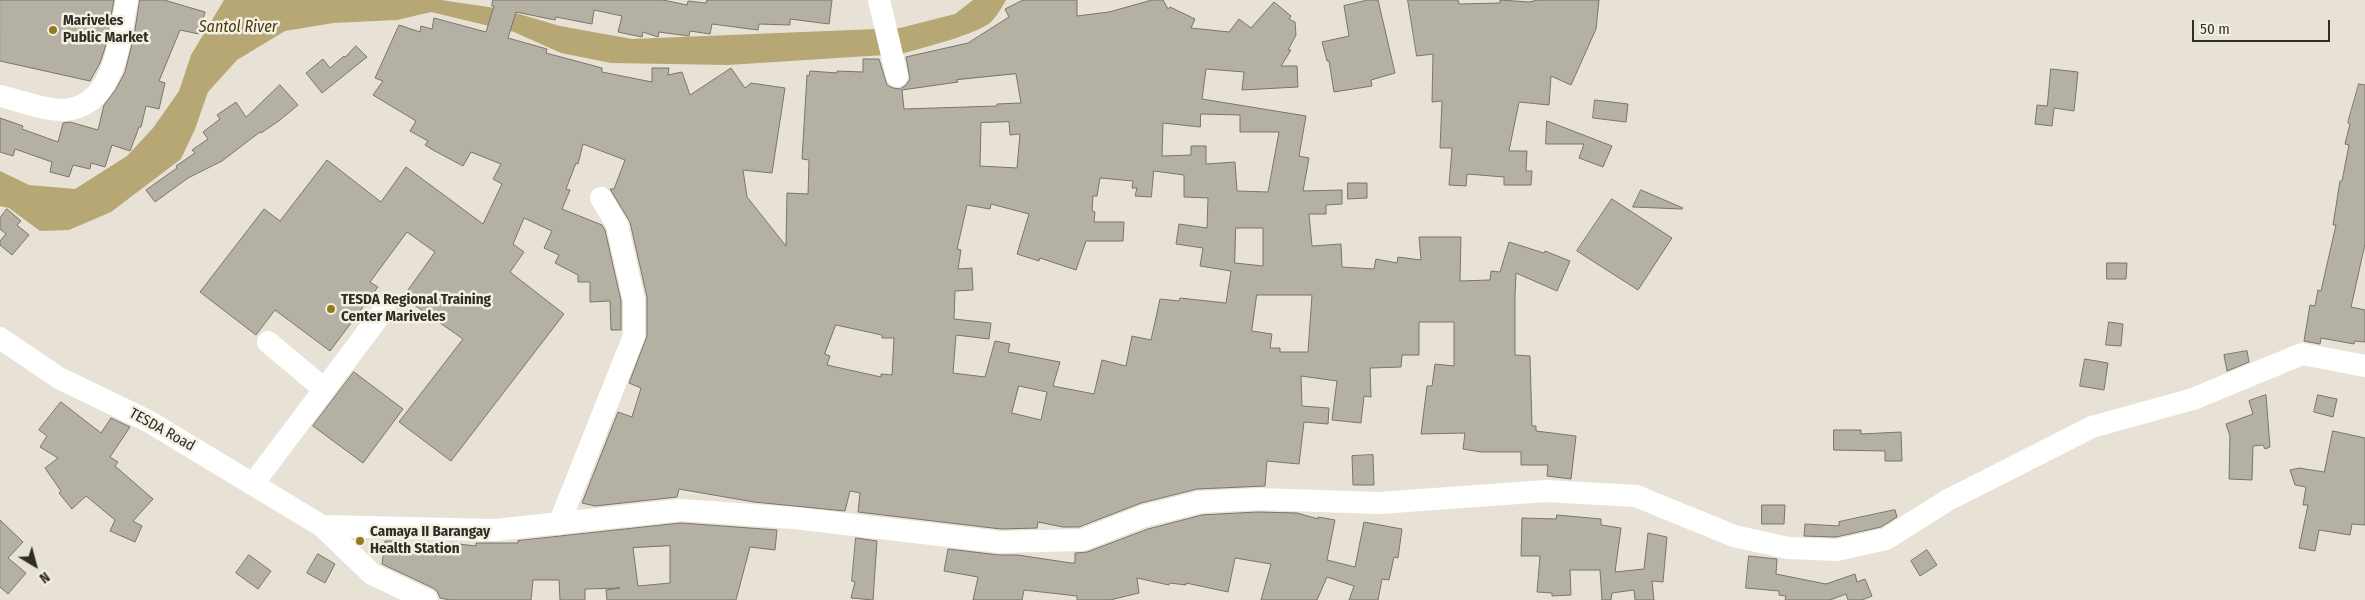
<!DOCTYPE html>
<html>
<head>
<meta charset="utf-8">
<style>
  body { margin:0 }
  #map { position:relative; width:2365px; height:600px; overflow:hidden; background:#e7e2d5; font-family:"Fira Sans Condensed",sans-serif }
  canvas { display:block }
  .north { position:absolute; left:10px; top:540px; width:50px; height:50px; -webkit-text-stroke:4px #f4f0e2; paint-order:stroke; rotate:143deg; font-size:14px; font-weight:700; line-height:20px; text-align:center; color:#2f2d28 }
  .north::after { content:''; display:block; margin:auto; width:18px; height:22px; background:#2f2d28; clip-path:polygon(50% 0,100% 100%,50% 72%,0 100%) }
  .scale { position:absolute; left:2192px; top:20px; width:138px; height:22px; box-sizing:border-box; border:2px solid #2f2d28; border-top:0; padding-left:6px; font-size:15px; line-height:18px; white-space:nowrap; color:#2f2d28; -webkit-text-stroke:4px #f4f0e2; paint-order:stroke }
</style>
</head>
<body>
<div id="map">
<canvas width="2365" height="600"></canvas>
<div class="north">N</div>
<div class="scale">50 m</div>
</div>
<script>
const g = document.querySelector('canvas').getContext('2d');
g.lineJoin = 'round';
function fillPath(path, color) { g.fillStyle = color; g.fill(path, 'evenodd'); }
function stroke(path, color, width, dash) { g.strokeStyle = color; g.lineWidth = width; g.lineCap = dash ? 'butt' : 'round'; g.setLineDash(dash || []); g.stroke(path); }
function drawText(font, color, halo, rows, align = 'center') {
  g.font = font + ' "Fira Sans Condensed",sans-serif'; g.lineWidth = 5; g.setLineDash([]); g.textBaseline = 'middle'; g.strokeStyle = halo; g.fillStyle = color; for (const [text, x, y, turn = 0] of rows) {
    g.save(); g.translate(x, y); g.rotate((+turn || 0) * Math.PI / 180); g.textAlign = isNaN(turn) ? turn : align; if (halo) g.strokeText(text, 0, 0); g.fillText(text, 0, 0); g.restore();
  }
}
fillPath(new Path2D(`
  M 224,0 L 441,0 L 502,9 L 560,26 L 632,39 L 900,28 L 955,14 L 973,0 L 1006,0 C 1002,7 997,16 991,22 C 978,34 919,49 900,54 L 728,65 L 611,63 L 561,53 L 514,32 L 431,12 L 397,20 L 333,23 L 285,31 L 237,60 L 208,92 L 195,129 L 181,159 L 111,212 L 69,230 L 40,231 L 9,208 L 0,206 L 0,171 L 29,185 L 75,189 L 127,156 L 153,128 L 179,91 L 191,55 Z`), '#b7a775');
const building = new Path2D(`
  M 0,0 L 114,0 L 105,48 L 100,63 L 90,81 L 0,61 Z
  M 140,0 L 164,0 L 205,12 L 199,34 L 180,30 L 159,81 L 165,83 L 159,109 L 146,106 L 141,127 L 139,127 L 130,151 L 112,145 L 105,167 L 91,163 L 90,169 L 73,165 L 69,177 L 50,172 L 52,162 L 15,149 L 13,156 L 0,152 L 0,118 L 23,126 L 22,129 L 58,142 L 63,123 L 70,122 L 98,130 L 104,105 L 116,89 L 125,72 L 134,36 Z
  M 493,0 L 663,0 L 687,5 L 688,1 L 706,3 L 707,0 L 832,0 L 829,24 L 790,19 L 790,25 L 759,24 L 758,30 L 712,24 L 710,34 L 690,31 L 689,36 L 659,32 L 658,37 L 643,32 L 642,37 L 618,32 L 622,16 L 594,10 L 592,24 L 556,17 L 555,20 L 516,12 L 508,38 L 547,49 L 546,53 L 602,68 L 602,72 L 652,82 L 652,68 L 669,68 L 668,75 L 682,72 L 690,95 L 731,68 L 745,88 L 751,83 L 785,88 L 772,173 L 743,170 L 747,197 L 786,246 L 787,193 L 808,194 L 809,160 L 802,159 L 807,75 L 809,76 L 810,71 L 837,73 L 837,71 L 863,72 L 863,59 L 879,59 L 887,85 L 893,88 L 900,89 L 906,85 L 910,79 L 906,57 L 968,43 L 1009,17 L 1005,9 L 1023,0 L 1077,0 L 1077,16 L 1109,12 L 1152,0 L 1163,0 L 1168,9 L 1170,7 L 1195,19 L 1191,28 L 1229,32 L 1239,19 L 1251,28 L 1274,2 L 1291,16 L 1289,19 L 1295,22 L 1296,35 L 1288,50 L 1291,50 L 1281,66 L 1297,66 L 1298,87 L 1242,90 L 1244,72 L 1206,69 L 1202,99 L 1306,116 L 1299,156 L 1309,158 L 1303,191 L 1342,190 L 1342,204 L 1326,205 L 1326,214 L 1309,214 L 1312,246 L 1341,244 L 1342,267 L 1374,269 L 1376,259 L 1397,263 L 1398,257 L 1421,260 L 1419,237 L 1461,237 L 1460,281 L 1490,280 L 1491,271 L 1500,272 L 1509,242 L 1544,253 L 1545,251 L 1570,261 L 1557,291 L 1516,273 L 1515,295 L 1515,355 L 1530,356 L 1532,426 L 1536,426 L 1536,431 L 1576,436 L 1571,479 L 1547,476 L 1548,465 L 1521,465 L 1521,452 L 1481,452 L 1463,449 L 1465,433 L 1421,434 L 1427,386 L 1432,386 L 1435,364 L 1454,366 L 1454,322 L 1419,322 L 1419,355 L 1402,355 L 1401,367 L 1370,368 L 1371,397 L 1364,396 L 1361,423 L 1332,420 L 1337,381 L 1301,376 L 1302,406 L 1329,408 L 1328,424 L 1304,422 L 1299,464 L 1267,461 L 1265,486 L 1197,489 L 1141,503 L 1079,527 L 1063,527 L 1038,522 L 1037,528 L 1001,529 L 858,512 L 860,493 L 850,491 L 845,511 L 754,502 L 679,489 L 677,497 L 595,506 L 582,503 L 618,412 L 632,417 L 641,388 L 629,383 L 647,336 L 647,297 L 630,222 L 610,189 L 614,189 L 625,160 L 583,144 L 578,164 L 576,163 L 566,189 L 570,190 L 562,209 L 602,225 L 605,230 L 621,301 L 621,330 L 611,330 L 610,301 L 590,302 L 590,282 L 578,282 L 578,275 L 555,263 L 559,255 L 544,248 L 552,231 L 524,218 L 513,244 L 524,252 L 510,272 L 564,314 L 451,461 L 399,422 L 463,339 L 403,297 L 435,252 L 407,232 L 370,282 L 378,287 L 330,351 L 275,310 L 256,335 L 200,292 L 264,209 L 280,221 L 327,160 L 381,202 L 406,167 L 483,224 L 502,184 L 493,179 L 501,164 L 471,152 L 463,166 L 433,150 L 425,145 L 428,141 L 410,131 L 416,121 L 373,95 L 383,81 L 375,78 L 399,25 L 420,32 L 421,26 L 432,29 L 434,18 L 486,32 L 494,6 L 492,6 ZM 1016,74 L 1021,103 L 997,104 L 997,106 L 904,109 L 902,90 L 958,82 L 957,80 ZM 1201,114 L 1240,115 L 1240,132 L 1279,132 L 1268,192 L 1237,191 L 1235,162 L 1206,164 L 1206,146 L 1191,146 L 1191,155 L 1162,156 L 1163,123 L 1200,127 ZM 1009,122 L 1010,135 L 1020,134 L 1017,168 L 980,166 L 981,123 ZM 1154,171 L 1184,175 L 1184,197 L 1208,198 L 1207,228 L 1179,224 L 1176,244 L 1203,248 L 1200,266 L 1231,271 L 1226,303 L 1180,298 L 1179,301 L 1160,299 L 1151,340 L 1132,336 L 1126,366 L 1102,360 L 1094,394 L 1053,386 L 1060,362 L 1008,352 L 1010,344 L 995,341 L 985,377 L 953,373 L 956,335 L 989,339 L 991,323 L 954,319 L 955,291 L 973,290 L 972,268 L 958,269 L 961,250 L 957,249 L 967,205 L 990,209 L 991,204 L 1029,214 L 1017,254 L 1039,261 L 1040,258 L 1076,270 L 1086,241 L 1123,241 L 1124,222 L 1094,222 L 1095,212 L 1092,211 L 1093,196 L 1097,196 L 1100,178 L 1133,181 L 1132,188 L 1137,188 L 1135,196 L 1151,197 ZM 1236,228 L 1263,228 L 1263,266 L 1235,263 ZM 1257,295 L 1312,295 L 1308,352 L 1280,352 L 1280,348 L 1270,348 L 1272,334 L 1252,331 ZM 836,325 L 882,335 L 882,338 L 894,338 L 892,375 L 881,374 L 881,377 L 827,365 L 830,356 L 825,354 ZM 1019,386 L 1047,392 L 1041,420 L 1012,413 Z
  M 1368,0 L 1378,0 L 1395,73 L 1371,80 L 1372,86 L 1334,92 L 1329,61 L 1327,61 L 1322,42 L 1349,36 L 1344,6 Z
  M 1408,0 L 1458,0 L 1459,4 L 1500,3 L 1500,0 L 1529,2 L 1538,0 L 1599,0 L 1596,29 L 1571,85 L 1551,76 L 1549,105 L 1519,102 L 1509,151 L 1527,151 L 1526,171 L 1532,171 L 1531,185 L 1504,185 L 1504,177 L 1467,174 L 1466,186 L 1449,185 L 1452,148 L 1440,148 L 1442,101 L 1432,102 L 1433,54 L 1417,56 Z
  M 356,46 L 367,57 L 322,93 L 306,73 L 323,59 L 330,68 L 344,56 L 345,57 Z
  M 2051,69 L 2078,72 L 2074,111 L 2054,108 L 2052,126 L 2035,124 L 2037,105 L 2047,106 Z
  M 2359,84 L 2365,85 L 2365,244 L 2351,307 L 2365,310 L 2365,342 L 2355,341 L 2354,344 L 2321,338 L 2320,344 L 2304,341 L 2310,305 L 2315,306 L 2318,290 L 2321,291 L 2336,225 L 2333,225 L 2340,181 L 2342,181 L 2349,145 L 2345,144 L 2350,124 L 2348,123 Z
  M 280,85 L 298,105 L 280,120 L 261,133 L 260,132 L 222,161 L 188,178 L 155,202 L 146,190 L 177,168 L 176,166 L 195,153 L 192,150 L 208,139 L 203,132 L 220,119 L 217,115 L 236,102 L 246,117 Z
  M 1595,100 L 1628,104 L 1626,122 L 1593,118 Z
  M 1547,121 L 1612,146 L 1603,167 L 1579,158 L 1584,144 L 1546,144 Z
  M 1348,183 L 1367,183 L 1367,198 L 1348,199 Z
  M 1641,190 L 1683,208 L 1682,209 L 1633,207 Z
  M 1612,199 L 1672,238 L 1638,290 L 1577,251 Z
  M 7,209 L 21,221 L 17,225 L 29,235 L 12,255 L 0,245 L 0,241 L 6,234 L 0,229 L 0,218 Z
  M 2107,263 L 2127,263 L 2126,279 L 2107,279 Z
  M 2109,322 L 2123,324 L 2121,346 L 2106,345 Z
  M 2247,351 L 2249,362 L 2227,371 L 2224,355 Z
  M 2085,359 L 2108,363 L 2104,390 L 2080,386 Z
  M 354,372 L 403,409 L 363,463 L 313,426 Z
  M 2266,395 L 2270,447 L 2265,449 L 2263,445 L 2253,446 L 2252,480 L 2229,479 L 2230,436 L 2226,424 L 2253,414 L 2249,401 Z
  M 2318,395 L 2337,399 L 2333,417 L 2314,412 Z
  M 61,402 L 101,433 L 111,418 L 130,427 L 110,457 L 118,462 L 115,466 L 153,499 L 133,521 L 142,526 L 135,542 L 110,531 L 115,520 L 86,496 L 72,509 L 59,493 L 61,491 L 45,468 L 58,458 L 40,447 L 47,436 L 39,430 Z
  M 1834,430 L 1861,430 L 1861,434 L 1901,432 L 1902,461 L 1885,461 L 1885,451 L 1834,450 Z
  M 2333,431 L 2365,438 L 2365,525 L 2352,524 L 2350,535 L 2319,530 L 2315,551 L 2299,548 L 2308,505 L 2303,505 L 2306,487 L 2295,485 L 2290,470 L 2299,468 L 2324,472 Z
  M 1373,455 L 1374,485 L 1353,485 L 1352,456 Z
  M 1762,505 L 1785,505 L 1784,524 L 1762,524 Z
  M 1895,510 L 1897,517 L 1881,527 L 1836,537 L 1804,536 L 1805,524 L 1839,526 L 1839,522 Z
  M 1258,512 L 1297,513 L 1318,519 L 1318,517 L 1335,520 L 1327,560 L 1355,567 L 1364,522 L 1402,529 L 1398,558 L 1394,557 L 1389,580 L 1382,579 L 1378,600 L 1349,600 L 1354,586 L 1327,577 L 1317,600 L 1261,600 L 1271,564 L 1235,558 L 1228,592 L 1186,583 L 1186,585 L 1170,583 L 1169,585 L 1137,578 L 1139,593 L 1110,600 L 1077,600 L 1077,596 L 1024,590 L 1022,600 L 973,600 L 978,577 L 944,571 L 948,549 L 999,555 L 1018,555 L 1071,563 L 1075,563 L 1075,553 L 1087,552 L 1148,529 L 1202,515 Z
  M 1557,515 L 1601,519 L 1601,525 L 1621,528 L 1615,572 L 1644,569 L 1648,533 L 1667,537 L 1663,582 L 1652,581 L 1654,600 L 1635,600 L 1634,590 L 1612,593 L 1611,600 L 1602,600 L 1600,570 L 1570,570 L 1571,595 L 1552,596 L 1552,593 L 1537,592 L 1540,556 L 1521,556 L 1522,518 L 1556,519 Z
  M 0,520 L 23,542 L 8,558 L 26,573 L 8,594 L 0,587 Z
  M 681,523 L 777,530 L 775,550 L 750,547 L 736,600 L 607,600 L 606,590 L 620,588 L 585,589 L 585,600 L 560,600 L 559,580 L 533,580 L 531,600 L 450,600 L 440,598 L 437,591 L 433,588 L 382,564 L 385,541 L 406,541 L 405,549 L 436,555 L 437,545 L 451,547 L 451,543 L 476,546 L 476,543 L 518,543 L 518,541 ZM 670,546 L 670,583 L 638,586 L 633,548 Z
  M 856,538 L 877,541 L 873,600 L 851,598 L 855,582 L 852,581 Z
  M 1927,550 L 1937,565 L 1920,576 L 1911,561 Z
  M 318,554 L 335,564 L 325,583 L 307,573 Z
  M 249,555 L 271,571 L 258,589 L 236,573 Z
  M 1749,556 L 1777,559 L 1776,574 L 1826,584 L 1855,574 L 1857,582 L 1865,579 L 1872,596 L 1862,600 L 1848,600 L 1846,594 L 1830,600 L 1785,600 L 1786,596 L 1779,595 L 1779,591 L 1746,588 Z`);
fillPath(building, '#b4b0a3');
stroke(building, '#797569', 1);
stroke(new Path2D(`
  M 879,0 L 897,76
  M 0,96 C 18,100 46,111 64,110 C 116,106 119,39 127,0
  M 0,338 L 59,378 L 148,421 L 322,526 L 372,574 L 427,600
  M 268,342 L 324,389
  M 253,484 L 384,310
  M 559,524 L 634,336 L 634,300 L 617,225 L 601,198
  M 322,526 L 495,530 L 681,510 L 794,518 L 1000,542 L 1082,540 L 1144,516 L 1200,502 L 1258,499 L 1379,503 L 1546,491 L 1636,496 L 1734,536 L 1788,548 L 1837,550 L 1886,539 L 1948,500 L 2092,427 L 2193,399 L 2302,354 L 2365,366`), '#fff', 22);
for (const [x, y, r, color] of [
  [53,30,5,"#937a21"],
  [331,309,5,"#937a21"],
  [360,541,5,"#937a21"]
]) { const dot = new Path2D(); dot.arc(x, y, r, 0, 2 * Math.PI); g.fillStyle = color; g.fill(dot); stroke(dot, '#f4f0e2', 2); }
drawText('bold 15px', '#2f2d28', '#f4f0e2', [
  ["Mariveles",63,21],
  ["Public Market",63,38],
  ["TESDA Regional Training",341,300],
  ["Center Mariveles",341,317],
  ["Camaya II Barangay",370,532],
  ["Health Station",370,549]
], 'left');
drawText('15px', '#2f2d28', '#f4f0e2', [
  ["TESDA Road",162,430,29]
]);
drawText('italic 16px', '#483b13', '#f4f0e2', [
  ["Santol River",238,28]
]);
</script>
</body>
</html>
